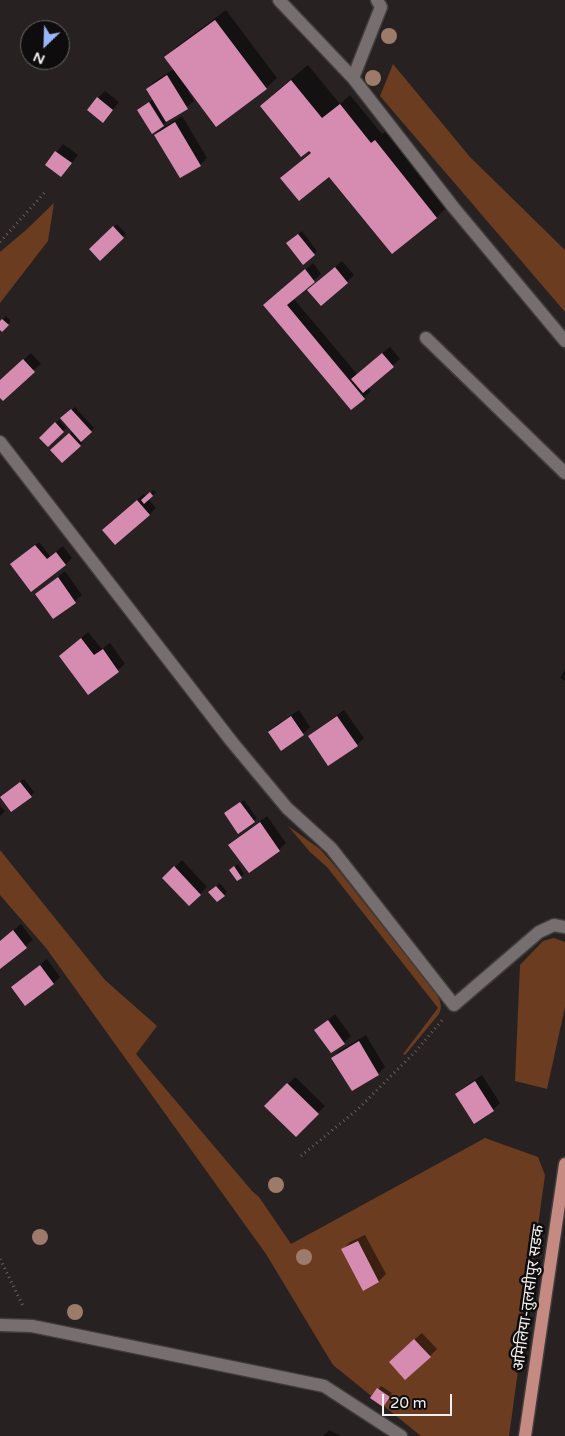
<!DOCTYPE html>
<html>
<head>
<meta charset="utf-8">
<style>
  body { margin:0 }
  #map { position:relative; width:565px; height:1436px; overflow:hidden; background:#272122; font-family:"Varela Round",sans-serif }
  canvas { display:block }
  .north { position:absolute; left:20px; top:20px; width:50px; height:50px; box-sizing:border-box; background:#0e0c0c; border:1px solid #6a6767; border-radius:50%; rotate:204deg; font-size:14px; font-weight:700; line-height:20px; text-align:center; color:#f3efef }
  .north::after { content:''; display:block; margin:auto; width:18px; height:22px; background:#9ab5fd; clip-path:polygon(50% 0,100% 100%,50% 72%,0 100%) }
  .scale { position:absolute; left:382px; top:1394px; width:70px; height:22px; box-sizing:border-box; border:2px solid #f3efef; border-top:0; padding-left:6px; font-size:15px; line-height:18px; white-space:nowrap; color:#f3efef; -webkit-text-stroke:4px #0e0c0c; paint-order:stroke }
</style>
</head>
<body>
<div id="map">
<canvas width="565" height="1436"></canvas>
<div class="north">N</div>
<div class="scale">20 m</div>
</div>
<script>
const g = document.querySelector('canvas').getContext('2d');
g.lineJoin = 'round';
function fillPath(path, color) { g.fillStyle = color; g.fill(path, 'evenodd'); }
function stroke(path, color, width, dash) { g.strokeStyle = color; g.lineWidth = width; g.lineCap = dash ? 'butt' : 'round'; g.setLineDash(dash || []); g.stroke(path); }
function drawText(font, color, halo, rows, align = 'center') {
  g.font = font + ' "Varela Round","Noto Sans Devanagari",sans-serif'; g.lineWidth = 5; g.setLineDash([]); g.textBaseline = 'middle'; g.strokeStyle = halo; g.fillStyle = color; for (const [text, x, y, turn = 0] of rows) {
    g.save(); g.translate(x, y); g.rotate((+turn || 0) * Math.PI / 180); g.textAlign = isNaN(turn) ? turn : align; if (halo) g.strokeText(text, 0, 0); g.fillText(text, 0, 0); g.restore();
  }
}
fillPath(new Path2D(`
  M 393,64 L 470,157 L 565,250 L 565,312 L 380,96 Z
  M 54,203 L 48,241 L 0,303 L 0,252 L 26,230 Z
  M 288,826 L 320,849 L 335,866 L 436,993 C 440,1001 443,1005 439,1014 L 405,1055 L 403,1054 L 438,1008 L 327,867 L 310,852 Z
  M 0,850 L 105,980 L 157,1026 L 136,1054 L 252,1191 L 259,1197 L 291,1244 L 485,1138 L 538,1157 L 545,1175 L 509,1436 L 421,1436 L 333,1365 L 266,1254 L 46,948 L 0,895 Z
  M 554,938 L 565,942 L 565,1007 L 547,1089 L 515,1081 L 520,965 L 543,941 Z`), '#6b3c20');
fillPath(new Path2D(`
  M 226,10 L 277,78 L 266,88 L 190,90 L 188,91 L 194,101 L 163,125 L 138,110 L 154,99 L 147,89 L 154,82 L 174,69 L 166,58 L 176,47 Z
  M 308,65 L 340,104 L 350,95 L 382,134 L 386,131 L 447,207 L 437,217 L 392,253 L 330,175 L 282,178 L 311,152 L 262,106 L 278,90 Z
  M 105,91 L 119,102 L 110,114 L 98,98 Z
  M 182,116 L 207,158 L 200,165 L 180,177 L 155,135 L 162,128 Z
  M 63,144 L 78,155 L 61,176 L 46,165 Z
  M 117,224 L 126,234 L 100,259 L 91,249 Z
  M 302,231 L 317,251 L 303,263 L 291,240 Z
  M 342,261 L 354,275 L 347,282 L 316,283 Z
  M 313,263 L 321,274 L 293,298 L 357,374 L 390,347 L 400,359 L 368,387 L 371,391 L 352,409 L 264,305 Z
  M 6,316 L 11,321 L 2,331 L 0,329 L 0,323 Z
  M 31,353 L 41,364 L 0,396 L 0,381 Z
  M 75,407 L 94,428 L 81,440 L 83,442 L 80,445 L 52,450 L 73,431 L 62,418 Z
  M 59,420 L 66,428 L 48,445 L 41,438 Z
  M 154,490 L 156,492 L 148,499 L 156,508 L 149,515 L 110,523 L 144,494 L 146,496 Z
  M 39,542 L 50,556 L 63,546 L 72,558 L 65,565 L 15,561 Z
  M 65,571 L 82,595 L 54,618 L 36,594 Z
  M 88,632 L 102,649 L 110,643 L 125,664 L 88,694 L 60,656 Z
  M 565,669 L 565,681 L 560,678 Z
  M 299,710 L 310,727 L 303,734 L 281,749 L 269,732 L 276,725 Z
  M 344,710 L 364,738 L 357,745 L 309,736 L 316,730 Z
  M 24,779 L 34,792 L 31,796 L 4,794 Z
  M 244,800 L 257,818 L 254,821 L 229,810 Z
  M 0,806 L 5,811 L 0,816 Z
  M 267,816 L 286,843 L 279,850 L 249,871 L 230,845 L 237,838 Z
  M 182,860 L 207,887 L 189,905 L 164,878 Z
  M 238,864 L 244,874 L 241,877 L 234,867 Z
  M 220,883 L 227,892 L 224,895 L 213,889 Z
  M 21,924 L 33,940 L 1,967 L 0,941 Z
  M 47,959 L 60,977 L 53,984 L 12,988 Z
  M 335,1014 L 351,1036 L 344,1043 L 316,1030 Z
  M 366,1035 L 385,1067 L 378,1074 L 333,1058 L 339,1051 Z
  M 482,1075 L 500,1103 L 493,1110 L 475,1122 L 456,1095 L 463,1088 Z
  M 295,1077 L 325,1106 L 296,1135 L 266,1106 Z
  M 365,1235 L 386,1274 L 379,1281 L 363,1290 L 343,1249 L 350,1242 Z
  M 422,1333 L 437,1349 L 430,1356 L 397,1355 Z
  M 381,1386 L 392,1393 L 386,1402 L 372,1398 Z
  M 329,1430 L 341,1436 L 323,1436 Z`), '#0007');
fillPath(new Path2D(`
  M 215,20 L 267,89 L 216,127 L 164,57 Z
  M 167,75 L 188,109 L 166,122 L 146,89 Z
  M 291,80 L 322,118 L 340,104 L 371,143 L 375,140 L 437,218 L 392,254 L 329,177 L 299,201 L 280,178 L 311,153 L 309,151 L 301,157 L 260,106 Z
  M 97,97 L 113,110 L 103,123 L 87,110 Z
  M 149,102 L 164,126 L 152,134 L 137,110 Z
  M 175,122 L 201,166 L 180,178 L 154,135 Z
  M 55,151 L 72,163 L 61,177 L 45,165 Z
  M 113,226 L 124,238 L 100,261 L 89,249 Z
  M 298,234 L 315,255 L 303,265 L 286,243 Z
  M 335,267 L 348,283 L 321,306 L 307,290 Z
  M 305,269 L 315,282 L 287,305 L 365,399 L 351,410 L 263,305 Z
  M 2,319 L 9,325 L 2,332 L 0,330 L 0,321 Z
  M 382,353 L 394,367 L 363,393 L 351,379 Z
  M 23,359 L 35,372 L 3,401 L 0,398 L 0,380 Z
  M 71,409 L 92,432 L 81,442 L 60,418 Z
  M 55,422 L 64,432 L 48,447 L 39,438 Z
  M 69,433 L 81,446 L 62,463 L 50,450 Z
  M 150,492 L 153,496 L 144,504 L 141,500 Z
  M 137,500 L 150,515 L 115,545 L 102,530 Z
  M 35,545 L 47,559 L 56,552 L 66,565 L 31,592 L 10,564 Z
  M 58,577 L 76,603 L 53,619 L 35,594 Z
  M 81,638 L 94,655 L 103,649 L 119,672 L 88,695 L 59,656 Z
  M 291,716 L 304,735 L 281,751 L 268,732 Z
  M 337,716 L 358,746 L 328,766 L 308,736 Z
  M 20,782 L 32,797 L 11,812 L 0,797 Z
  M 240,802 L 255,822 L 238,834 L 224,813 Z
  M 260,822 L 280,851 L 249,873 L 228,845 Z
  M 174,866 L 201,895 L 189,906 L 162,878 Z
  M 234,866 L 242,878 L 237,881 L 229,870 Z
  M 216,886 L 225,896 L 217,902 L 208,892 Z
  M 13,930 L 27,948 L 0,969 L 0,941 Z
  M 40,965 L 54,984 L 25,1006 L 11,987 Z
  M 328,1020 L 345,1044 L 331,1053 L 314,1030 Z
  M 359,1041 L 379,1075 L 352,1091 L 331,1058 Z
  M 475,1081 L 494,1111 L 474,1124 L 455,1094 Z
  M 287,1083 L 319,1114 L 296,1137 L 264,1106 Z
  M 358,1241 L 379,1282 L 363,1291 L 341,1249 Z
  M 414,1339 L 431,1357 L 405,1380 L 389,1362 Z
  M 377,1388 L 390,1397 L 383,1407 L 370,1398 Z`), '#d68cb0');
const minor = new Path2D(`
  M 279,0 L 353,78 L 454,208 L 565,341
  M 353,78 L 381,7 L 377,0
  M 426,338 L 565,473
  M 0,442 L 232,742 L 287,808 L 331,848 L 454,1005 L 539,932 L 554,925 L 565,927
  M 0,1325 L 32,1326 L 324,1386 L 401,1436`);
const major = new Path2D(`
  M 525,1436 L 565,1164`);
stroke(minor, '#423d3d', 15);
stroke(major, '#423d3d', 15);
stroke(new Path2D(`
  M 0,242 L 47,190
  M 301,1156 L 358,1109 L 416,1051 L 443,1019
  M 0,1259 L 24,1308`), '#666161', 3, [1, 4]);
stroke(minor, '#766e6f', 12);
stroke(major, '#c58b82', 12);
g.fillStyle = '#9d7b6a';
for (const [x, y] of [
  [389,36],
  [373,78],
  [276,1185],
  [40,1237],
  [304,1257],
  [75,1312]
]) { g.beginPath(); g.arc(x, y, 8, 0, 2 * Math.PI); g.fill(); }
drawText('16px', '#f3efef', '#0e0c0c', [
  ["अमिलिया-तुलसीपुर सडक",529,1298,-82]
]);
</script>
</body>
</html>
